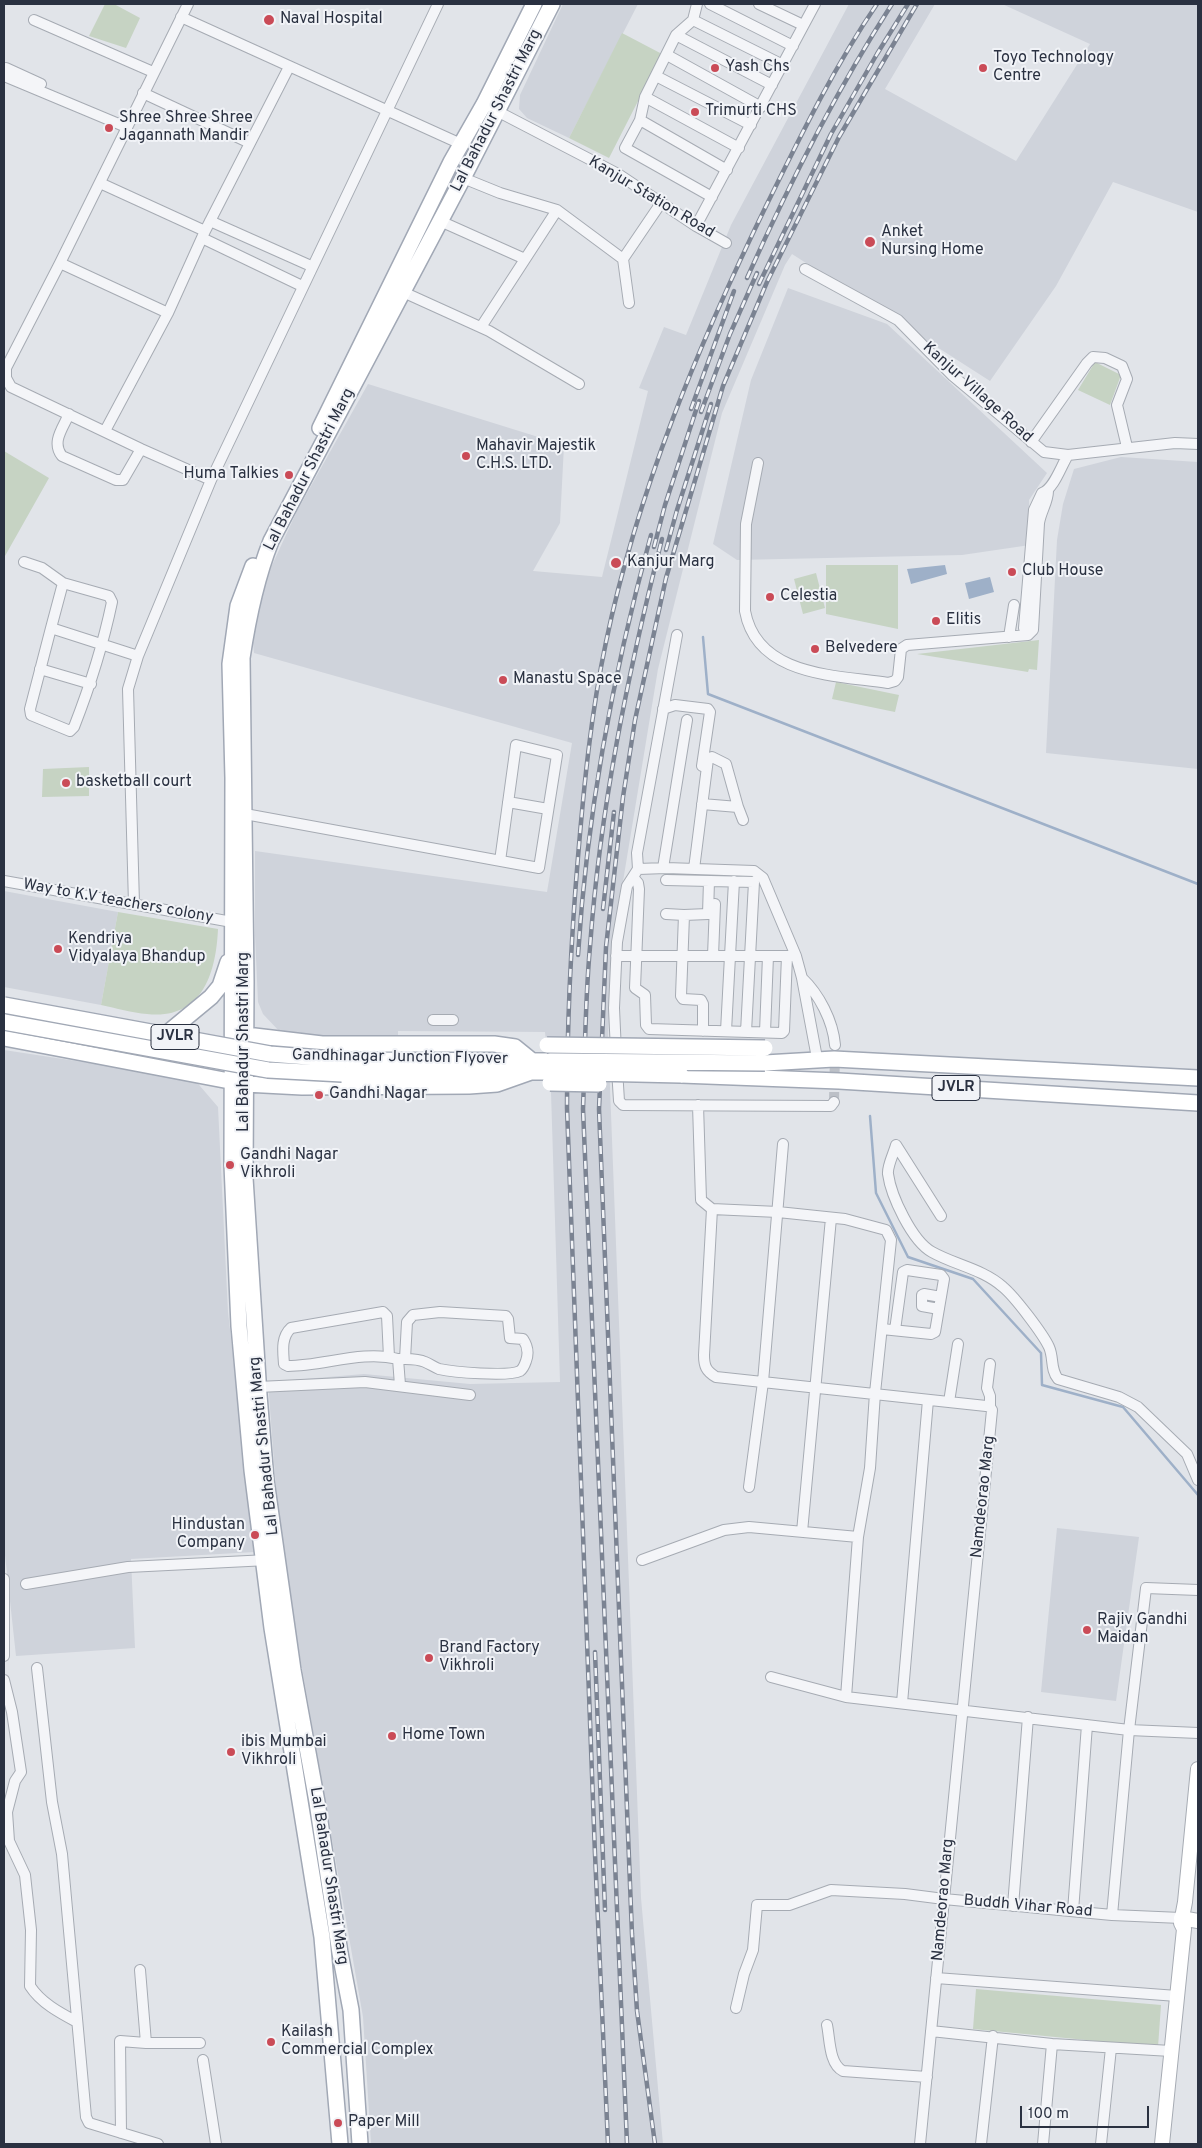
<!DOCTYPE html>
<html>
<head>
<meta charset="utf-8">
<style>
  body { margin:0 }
  #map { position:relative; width:1202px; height:2148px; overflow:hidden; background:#e1e4e9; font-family:Overpass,sans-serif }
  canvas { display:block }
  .frame { position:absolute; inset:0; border:5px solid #2a3141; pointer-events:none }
  .scale { position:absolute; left:1020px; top:2106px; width:129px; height:22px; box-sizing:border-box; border:2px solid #2a3141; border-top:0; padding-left:6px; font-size:15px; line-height:18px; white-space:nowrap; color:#2a3141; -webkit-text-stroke:4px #f1f3f7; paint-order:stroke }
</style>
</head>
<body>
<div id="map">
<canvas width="1202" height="2148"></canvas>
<div class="frame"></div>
<div class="scale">100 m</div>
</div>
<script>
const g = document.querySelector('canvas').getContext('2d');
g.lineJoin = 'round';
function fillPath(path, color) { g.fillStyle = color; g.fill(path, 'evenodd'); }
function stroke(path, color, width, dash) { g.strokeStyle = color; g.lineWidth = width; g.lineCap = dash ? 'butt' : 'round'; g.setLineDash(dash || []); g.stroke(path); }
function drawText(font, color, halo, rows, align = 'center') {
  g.font = font + ' Overpass,sans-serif'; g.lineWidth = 4; g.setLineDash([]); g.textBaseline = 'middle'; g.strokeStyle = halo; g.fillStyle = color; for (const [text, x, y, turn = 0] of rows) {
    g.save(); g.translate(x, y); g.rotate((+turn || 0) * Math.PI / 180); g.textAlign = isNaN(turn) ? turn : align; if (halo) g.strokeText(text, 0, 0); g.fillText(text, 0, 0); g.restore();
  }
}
fillPath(new Path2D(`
  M 563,4 L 638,4 L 569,138 L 527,118 L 519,109 L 520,95 Z
  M 849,4 L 935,4 L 885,89 L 1016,161 L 1090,44 L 1002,4 L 1198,4 L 1198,212 L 1113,182 L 1056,286 L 990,381 L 792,254 L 785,265 L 722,413 L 658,669 L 613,942 L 608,1035 L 641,1898 L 663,2144 L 371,2144 L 363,2017 L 280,1542 L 268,1382 L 364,1374 L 470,1384 L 560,1382 L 551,1092 L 545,1032 L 398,1031 L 398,1038 L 308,1039 L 280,1032 L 263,1014 L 258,1002 L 255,935 L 255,851 L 547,892 L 572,743 L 254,653 L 252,635 L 268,574 L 297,511 L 368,384 L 564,445 L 560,523 L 533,571 L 602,577 L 648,391 L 639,388 L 664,327 L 686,335 L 731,225 Z
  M 788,288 L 887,324 L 1047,473 L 1029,500 L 1030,545 L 962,555 L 737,560 L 713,544 L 751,380 Z
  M 1121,457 L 1198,462 L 1198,769 L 1046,753 L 1057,540 L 1063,504 L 1074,469 Z
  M 4,891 L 118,912 L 101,1005 L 4,987 Z
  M 4,1050 L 194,1079 L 218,1107 L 228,1312 L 255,1552 L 131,1559 L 135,1648 L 16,1656 L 4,1546 Z
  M 1057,1528 L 1139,1537 L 1116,1701 L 1041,1692 Z`), '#cfd3db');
fillPath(new Path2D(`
  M 105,4 L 114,4 L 140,18 L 126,48 L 89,36 Z
  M 622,33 L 662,54 L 609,158 L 569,138 Z
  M 1095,362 L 1121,375 L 1110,405 L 1078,390 Z
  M 4,451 L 49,478 L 5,556 L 4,581 Z
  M 826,565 L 898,565 L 898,629 L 826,614 Z
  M 816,573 L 825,608 L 803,614 L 794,579 Z
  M 1039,640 L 1037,670 L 1029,669 L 1028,672 L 917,654 Z
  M 836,682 L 899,695 L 895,712 L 832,699 Z
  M 89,767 L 89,796 L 42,797 L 43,769 Z
  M 118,912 L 218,929 C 216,975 201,1020 147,1014 C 132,1013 116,1008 101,1005 Z
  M 976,1989 L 1161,2005 L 1158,2047 L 973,2029 Z`), '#c6d3c3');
fillPath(new Path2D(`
  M 945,565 L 947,574 L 911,584 L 907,569 Z
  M 990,577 L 994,592 L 969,599 L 965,583 Z`), '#9eb0c8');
stroke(new Path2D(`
  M 703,637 L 708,694 L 1198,884
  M 870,1116 L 876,1193 L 908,1257 L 973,1279 L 1041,1353 L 1042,1385 L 1123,1407 L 1198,1495`), '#9eb0c8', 2.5);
stroke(new Path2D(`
  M 834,1102 L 835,1053`), '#bcc0c7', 10, [10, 5]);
const street = new Path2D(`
  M 188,4 L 60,263 L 6,368 L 6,378 L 11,387 L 141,449 L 211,480
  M 697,4 L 693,20 L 676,35 L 645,97 L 640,120 L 625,148 L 712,197
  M 710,4 L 793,46
  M 759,4 L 803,25
  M 181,17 L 461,144
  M 34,20 L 153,72
  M 693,20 L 783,65
  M 676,35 L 772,85
  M 667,55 L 761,107
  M 6,68 L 41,84
  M 4,76 L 126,127
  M 656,76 L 751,125
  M 143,93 L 250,143
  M 645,97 L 739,148
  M 493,109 L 618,174 L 696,226 L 726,243
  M 640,120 L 727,170
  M 463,178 L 500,193 L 557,210 L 623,259 L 629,303
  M 100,183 L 205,231
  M 210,221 L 311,266
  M 440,221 L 525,259
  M 696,226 L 815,4
  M 202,238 L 302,286
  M 623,259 L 661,203
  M 60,263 L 168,313
  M 805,269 L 898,320 L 953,376 L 1044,452 L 1068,455 L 1175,443 L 1198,444
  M 403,292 L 489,331 L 579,384
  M 481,327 L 557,210
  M 69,414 C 63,428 51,442 62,456 L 116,480 L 123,480 L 141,449
  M 105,431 L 168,313 L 205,231 L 289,67
  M 1031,442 L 1087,363 L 1093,357 L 1105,358 L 1122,366 L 1127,379 L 1117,405 L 1127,447
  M 758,463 L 746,524 L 745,611 C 757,677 837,675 888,683 L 895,681 L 898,677 L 901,649 L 907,645 L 1028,635
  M 1048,491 C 1048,502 1041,511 1039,523 L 1033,630 L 1028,635 L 1024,628 L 1034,510 L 1042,493 C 1054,489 1061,466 1068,455
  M 24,562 L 42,568 L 63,583
  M 51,628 L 30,709 L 31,715 L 70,731 L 74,727 C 90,686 103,645 112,602 L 109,596 L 63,583 L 51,628 L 138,656
  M 1009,637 L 1014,605
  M 40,669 L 91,684
  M 663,709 L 675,705 L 708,709 L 710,712 L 702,766
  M 508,802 L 548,809
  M 738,807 L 743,820
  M 245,814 L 539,868 L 557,755 L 516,745 L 500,861
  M 663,868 L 687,720
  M 638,869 L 666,868 L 754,871 L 763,878 L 796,956 L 802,978 L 817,1058
  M 694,869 L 708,759 L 712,757 L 726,764 L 738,807 L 702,804
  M 633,877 L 638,883 L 639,889 L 635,988 L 645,995 L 646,1025 L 649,1029 L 782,1033 L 784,1031 L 787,956
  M 666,880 L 754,882 L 746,1032
  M 4,881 L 232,922
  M 134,904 L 128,689 L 138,656 L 211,480 L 438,4
  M 666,914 L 684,915
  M 616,956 L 792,956
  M 713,956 L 715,904
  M 802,978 C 819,994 833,1021 835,1045
  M 433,1020 L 453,1020
  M 703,1031 L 703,1004 L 701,1000 L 683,999 L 681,996 L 684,915 L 708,914 L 709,881
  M 726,1031 L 734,881
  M 765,1032 L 768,956
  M 616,1052 L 614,1008 L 617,942 L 627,886 L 638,869 L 637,853 L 677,635
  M 617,1069 L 619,1101 L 623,1105 L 831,1106 L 834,1102
  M 698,1105 L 701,1200 L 712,1209 L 704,1355 C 704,1366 706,1371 716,1377 L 986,1406 L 990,1407 L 992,1410 L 920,2144
  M 712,1209 L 778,1212 L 845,1219 L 886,1230 L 891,1240 L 875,1393 L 870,1468 L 858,1537 L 846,1697
  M 941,1216 L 896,1145 C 894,1153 887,1166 888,1174 C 891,1196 912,1241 932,1252 C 955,1265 983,1269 1003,1287 C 1015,1297 1043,1334 1049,1347 C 1054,1358 1050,1369 1058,1379 L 1119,1397 L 1138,1407 L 1187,1454 L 1198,1480
  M 939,1309 L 922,1306 L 922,1295 L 924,1294 L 941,1297
  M 882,1329 L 931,1334 L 935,1332 L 944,1279 L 941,1275 L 907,1270 L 903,1272 L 895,1330
  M 389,1357 L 387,1316 L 383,1312 L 291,1328 C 281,1337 283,1351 284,1364 L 288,1366 C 324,1366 362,1350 398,1359
  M 400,1385 L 398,1359 C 407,1359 417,1358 425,1362 C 430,1364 434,1367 439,1369 C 453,1372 508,1377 520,1371 C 523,1369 525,1364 526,1361 C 529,1353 527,1345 523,1339 L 510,1338 L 508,1319 L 506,1316 L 440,1312 L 413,1315 L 407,1322 L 405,1359
  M 258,1387 L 365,1382 L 470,1395
  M 949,1402 L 958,1344
  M 990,1407 L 990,1396 L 987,1388 L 990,1364
  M 749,1487 L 763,1382 L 783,1144
  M 802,1532 L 831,1218
  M 642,1560 L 724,1530 L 749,1527 L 858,1537
  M 4,1579 L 4,1656
  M 26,1584 L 128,1567 L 268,1560
  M 37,1668 L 52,1802 L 62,1854 L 86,2117 L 89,2123 L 158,2144
  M 771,1677 L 846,1697 L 1129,1730 L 1198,1733
  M 4,1680 L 12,1712 L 21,1772 L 15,1781 L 7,1812 L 9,1841 L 25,1875 L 31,1930 L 30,1986 C 41,2003 60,2013 77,2022
  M 902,1703 L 928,1400
  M 1013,1906 L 1028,1717
  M 1073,1911 L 1087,1725
  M 1112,1915 L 1129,1730 L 1146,1588 L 1198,1590
  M 936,1978 L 1177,1996
  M 736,2008 L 744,1974 L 753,1950 L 757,1905 L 789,1905 L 831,1890 L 905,1894 L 944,1899 L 1112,1915 L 1181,1918
  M 827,2025 C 830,2039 829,2064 843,2071 L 927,2077
  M 931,2031 L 1052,2044 L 1171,2051
  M 146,2043 L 200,2043
  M 203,2060 L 216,2144
  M 121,2133 L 120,2041 L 146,2043 L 140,1970
  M 981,2144 L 993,2036
  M 1043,2144 L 1052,2044
  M 1101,2144 L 1111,2048`);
const secondary = new Path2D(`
  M 1181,1918 L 1198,1921
  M 1184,1929 L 1181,1923 L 1185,1902 L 1198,1769
  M 1162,2144 L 1184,1929`);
const primary = new Path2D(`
  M 320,428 L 451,162 L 484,104 L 534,4
  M 253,566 L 238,606 L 230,664 L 233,778 L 232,1165 L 239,1326 L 252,1470 L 272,1628 L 322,1937 L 340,2144
  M 128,1035 L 186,1046
  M 4,1038 L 245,1084 L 302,1087 L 469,1086 L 497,1084 L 531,1072 L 549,1072
  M 236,1039 L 246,1035 L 322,1044 L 494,1044 L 515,1047 L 531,1060
  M 159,1040 L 211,997 L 220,986 L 228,962
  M 346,1060 L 550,1061
  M 765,1063 L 834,1059 L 1198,1078
  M 342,1074 L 517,1072
  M 681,1075 L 839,1081 L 1198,1103
  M 360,2144 L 351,2010 L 340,1953 L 317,1802 L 293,1670 L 266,1480 L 259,1395 L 245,1178 L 246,982 L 242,658 C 248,618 256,579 271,541 L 463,178 L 552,4`);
stroke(street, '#a6abb3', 12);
stroke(secondary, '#a6abb3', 16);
stroke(primary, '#a1a8b5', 18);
stroke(street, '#f4f5f8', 10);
stroke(secondary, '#fff', 14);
stroke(primary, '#fff', 15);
const rail = new Path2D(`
  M 747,278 C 789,184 836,91 892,4
  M 759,284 L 831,134 L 877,54 L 908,4
  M 691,409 L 734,291
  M 701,412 L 730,334 L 757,273
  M 654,547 L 665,505 L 699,401
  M 666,550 L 677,510 L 711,404
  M 603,909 L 614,812
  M 578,955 C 587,813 613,673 651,535
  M 595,1652 L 605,1910
  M 608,2144 L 595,1854 L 567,1108 C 567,1024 571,940 578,857 C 584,785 591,713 606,642 C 638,489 699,344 767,204 C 801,135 834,67 877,4
  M 627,2144 L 583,1109 C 585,1055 585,1001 590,947 C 600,808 628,673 662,539
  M 655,2144 L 637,2011 L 632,1934 L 599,1109 L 606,947 L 623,797 L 635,720 L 666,578 L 723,386 L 767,282 L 839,137 L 917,4`);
stroke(rail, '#7b8392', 4.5);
stroke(rail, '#f1f3f7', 2.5, [8]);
const primaryBridge = new Path2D(`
  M 4,1005 L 270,1054 L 346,1060
  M 4,1022 L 268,1070 L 342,1074
  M 547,1045 L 765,1048
  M 550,1061 L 765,1063
  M 549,1072 L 681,1075
  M 550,1083 L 599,1084`);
stroke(primaryBridge, '#a1a8b5', 18, []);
stroke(primaryBridge, '#fff', 15);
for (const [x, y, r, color] of [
  [269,20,6,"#ca4b57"],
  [715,68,5,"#ca4b57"],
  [983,68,5,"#ca4b57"],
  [695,112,5,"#ca4b57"],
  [109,128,5,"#ca4b57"],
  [870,242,6,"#ca4b57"],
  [466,456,5,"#ca4b57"],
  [289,475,5,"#ca4b57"],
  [616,563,6,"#ca4b57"],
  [1012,572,5,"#ca4b57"],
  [770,597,5,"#ca4b57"],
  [936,621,5,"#ca4b57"],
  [815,649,5,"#ca4b57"],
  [503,680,5,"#ca4b57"],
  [66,783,5,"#ca4b57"],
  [58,949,5,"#ca4b57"],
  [319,1095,5,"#ca4b57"],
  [230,1165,5,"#ca4b57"],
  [255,1535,5,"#ca4b57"],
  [1087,1630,5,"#ca4b57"],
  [429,1658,5,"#ca4b57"],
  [392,1736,5,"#ca4b57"],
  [231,1752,5,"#ca4b57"],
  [271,2042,5,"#ca4b57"],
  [338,2123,5,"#ca4b57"]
]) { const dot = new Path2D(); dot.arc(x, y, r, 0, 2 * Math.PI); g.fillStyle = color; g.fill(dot); stroke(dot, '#f1f3f7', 2); }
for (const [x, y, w] of [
  [175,1037,48],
  [956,1088,48]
]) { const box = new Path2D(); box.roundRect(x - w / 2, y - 12.5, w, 25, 4); g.fillStyle = '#f1f3f7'; g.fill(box); stroke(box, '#2a3141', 1); }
drawText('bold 15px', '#2a3141', null, [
  ["JVLR",175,1037],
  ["JVLR",956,1088]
]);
drawText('16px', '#2a3141', '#f1f3f7', [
  ["Naval Hospital",280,20],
  ["Toyo Technology",993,59],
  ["Centre",993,77],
  ["Yash Chs",725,68],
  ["Trimurti CHS",705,112],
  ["Shree Shree Shree",119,119],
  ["Jagannath Mandir",119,137],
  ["Anket",881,233],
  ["Nursing Home",881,251],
  ["Mahavir Majestik",476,447],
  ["C.H.S. LTD.",476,465],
  ["Huma Talkies",279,475,"right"],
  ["Kanjur Marg",627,563],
  ["Club House",1022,572],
  ["Celestia",780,597],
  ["Elitis",946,621],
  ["Belvedere",825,649],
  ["Manastu Space",513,680],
  ["basketball court",76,783],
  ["Kendriya",68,940],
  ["Vidyalaya Bhandup",68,958],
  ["Gandhi Nagar",329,1095],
  ["Gandhi Nagar",240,1156],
  ["Vikhroli",240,1174],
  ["Hindustan",245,1526,"right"],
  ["Company",245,1544,"right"],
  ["Rajiv Gandhi",1097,1621],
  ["Maidan",1097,1639],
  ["Brand Factory",439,1649],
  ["Vikhroli",439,1667],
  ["Home Town",402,1736],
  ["ibis Mumbai",241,1743],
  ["Vikhroli",241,1761],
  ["Kailash",281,2033],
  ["Commercial Complex",281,2051],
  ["Paper Mill",348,2123]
], 'left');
drawText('16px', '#2a3141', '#f1f3f7', [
  ["Lal Bahadur Shastri Marg",497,111,-63],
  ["Kanjur Station Road",651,198,31],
  ["Kanjur Village Road",977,393,42],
  ["Lal Bahadur Shastri Marg",310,470,-63],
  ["Way to K.V teachers colony",118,902,10],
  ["Lal Bahadur Shastri Marg",245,1042,-90],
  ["Gandhinagar Junction Flyover",400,1058,1],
  ["Lal Bahadur Shastri Marg",265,1446,-96],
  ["Namdeorao Marg",984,1497,-84],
  ["Lal Bahadur Shastri Marg",328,1876,81],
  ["Namdeorao Marg",944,1900,-85],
  ["Buddh Vihar Road",1028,1907,5]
]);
</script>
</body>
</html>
